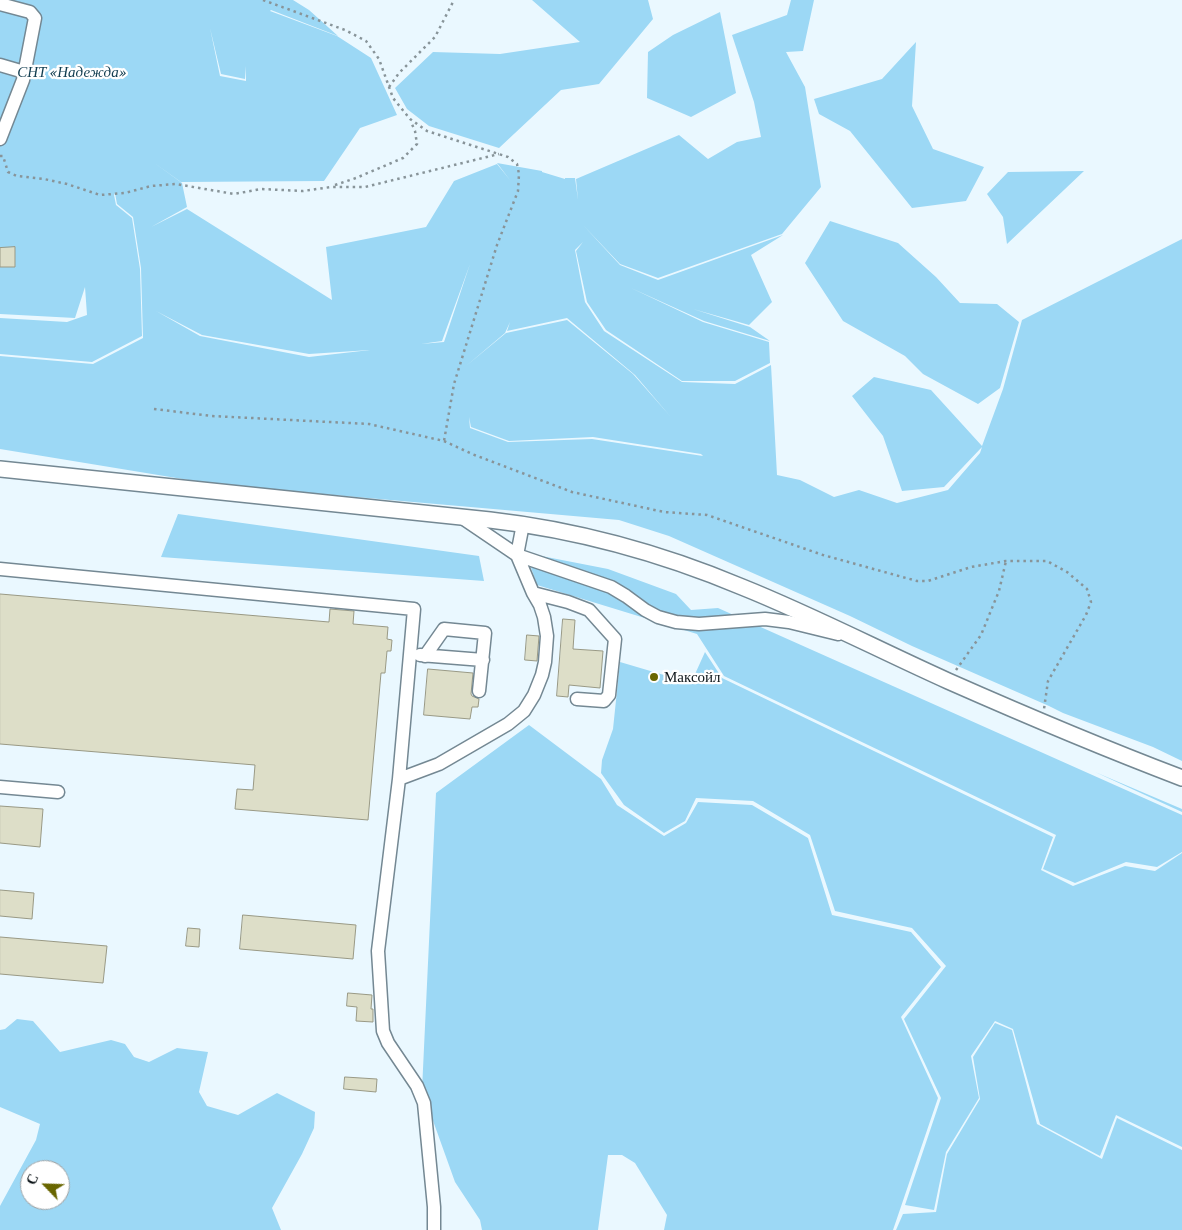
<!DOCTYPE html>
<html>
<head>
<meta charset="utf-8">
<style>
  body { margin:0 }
  #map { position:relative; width:1182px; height:1230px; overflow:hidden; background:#eaf8ff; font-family:"Crimson Pro",serif }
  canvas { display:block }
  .north { position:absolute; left:20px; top:1160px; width:50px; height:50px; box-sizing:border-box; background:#fff; border:1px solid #9ea1a3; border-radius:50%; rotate:294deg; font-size:14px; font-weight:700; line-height:20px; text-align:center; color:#0d1519 }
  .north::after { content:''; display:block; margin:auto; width:18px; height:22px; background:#696600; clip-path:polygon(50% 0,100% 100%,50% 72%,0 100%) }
</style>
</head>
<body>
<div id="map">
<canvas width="1182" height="1230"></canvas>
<div class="north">С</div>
</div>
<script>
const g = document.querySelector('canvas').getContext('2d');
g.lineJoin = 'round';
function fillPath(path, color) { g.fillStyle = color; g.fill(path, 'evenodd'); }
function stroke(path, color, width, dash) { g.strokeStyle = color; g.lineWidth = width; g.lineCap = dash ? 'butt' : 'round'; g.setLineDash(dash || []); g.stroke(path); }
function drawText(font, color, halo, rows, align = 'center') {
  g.font = font + ' "Crimson Pro",serif'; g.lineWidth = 4.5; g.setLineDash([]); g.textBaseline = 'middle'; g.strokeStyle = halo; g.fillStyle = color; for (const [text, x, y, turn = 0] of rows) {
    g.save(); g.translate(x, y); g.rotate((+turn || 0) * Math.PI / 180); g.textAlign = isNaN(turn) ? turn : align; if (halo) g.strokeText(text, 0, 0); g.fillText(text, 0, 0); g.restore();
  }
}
fillPath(new Path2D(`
  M 0,0 L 293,0 L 309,10 L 338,36 L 271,10 L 270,11 L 337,36 L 371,58 L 397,115 L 360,128 L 324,181 L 181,182 L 153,162 L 182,183 L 187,207 L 151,227 L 187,209 L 332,300 L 326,247 L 426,227 L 454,181 L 497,164 L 510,180 L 497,163 L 542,171 L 542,172 L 565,179 L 565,178 L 575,178 L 578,200 L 576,179 L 679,135 L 708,159 L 737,142 L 761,137 L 754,102 L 732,35 L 787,15 L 791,0 L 814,0 L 803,51 L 786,52 L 805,87 L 821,187 L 782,234 L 658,278 L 620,264 L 583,225 L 620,265 L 658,280 L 783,235 L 751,255 L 772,302 L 749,325 L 693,309 L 750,327 L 770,341 L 704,321 L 631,288 L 703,322 L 769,342 L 770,363 L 735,381 L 682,381 L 606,330 L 587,302 L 576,251 L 583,242 L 575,250 L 585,302 L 604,331 L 682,382 L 735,384 L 771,365 L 777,475 L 800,480 L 834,497 L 859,490 L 897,503 L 948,490 L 980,453 L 982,447 L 944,487 L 902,491 L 883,436 L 852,396 L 874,377 L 931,390 L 982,446 L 1003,389 L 1022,320 L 1182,239 L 1182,761 L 1153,747 L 1063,713 L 1049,706 L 912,646 L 850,616 L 669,536 L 619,520 L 219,485 L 0,449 L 0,356 L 93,364 L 143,338 L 141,268 L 133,217 L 117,204 L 115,193 L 114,195 L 116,205 L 132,218 L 140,269 L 142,336 L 92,362 L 0,354 L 0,318 L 67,322 L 87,315 L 85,287 L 75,318 L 0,314 ZM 210,28 L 221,74 L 245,79 L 246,66 L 246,81 L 220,76 ZM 470,264 L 444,342 L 421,344 L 442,341 ZM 156,311 L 202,335 L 309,354 L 370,350 L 309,357 L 200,336 ZM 567,318 L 635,375 L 670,416 L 633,374 L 567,320 L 506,333 L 466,366 L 505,333 L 510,322 L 507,331 ZM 469,417 L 471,427 L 509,441 L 593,437 L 701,454 L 703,456 L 592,439 L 508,442 L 470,428 Z
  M 532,0 L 648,0 L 653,19 L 599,84 L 561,90 L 499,148 L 429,126 L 407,109 L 395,88 L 433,52 L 500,54 L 580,42 Z
  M 720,12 L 736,93 L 691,117 L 647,98 L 648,52 L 673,35 Z
  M 916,42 L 912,106 L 933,149 L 984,167 L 966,201 L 912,208 L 850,131 L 819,114 L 814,99 L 882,79 Z
  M 1084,171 L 1007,244 L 1003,217 L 987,194 L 1008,172 Z
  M 830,221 L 898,243 L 936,277 L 960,303 L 997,304 L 1019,322 L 1000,388 L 978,404 L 923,374 L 905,356 L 843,321 L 805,263 Z
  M 178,514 L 479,556 L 484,581 L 161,557 Z
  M 526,553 L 608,569 L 676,594 L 691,610 L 718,608 L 1182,815 L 1182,852 L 1157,867 L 1126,862 L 1075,883 L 1043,869 L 1056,835 L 724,676 L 697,634 L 537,585 Z
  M 705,652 L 722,678 L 1053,837 L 1041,870 L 1073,886 L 1125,866 L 1155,871 L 1182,853 L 1182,1147 L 1116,1115 L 1100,1156 L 1040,1124 L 1013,1029 L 995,1021 L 971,1056 L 979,1098 L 946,1152 L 934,1210 L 905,1205 L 941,1098 L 904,1019 L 946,966 L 912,928 L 835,911 L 810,835 L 753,801 L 696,798 L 685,821 L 664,833 L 624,805 L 601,773 L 602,760 L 613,729 L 620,662 L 691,683 Z
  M 529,725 L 601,779 L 617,805 L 664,836 L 686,823 L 698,802 L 752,805 L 808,838 L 832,915 L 911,932 L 941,967 L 901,1017 L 938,1098 L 893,1230 L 664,1230 L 667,1215 L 635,1163 L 622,1155 L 608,1155 L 598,1230 L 482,1230 L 480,1220 L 455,1182 L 422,1090 L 436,793 Z
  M 1095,772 L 1182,809 L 1182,812 Z
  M 17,1019 L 33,1021 L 60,1052 L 111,1040 L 125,1044 L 134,1057 L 149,1062 L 177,1048 L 208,1052 L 199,1092 L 207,1106 L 238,1115 L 277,1093 L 315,1112 L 314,1128 L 302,1154 L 272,1208 L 281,1230 L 0,1230 L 0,1206 L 36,1140 L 40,1124 L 0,1107 L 0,1030 L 5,1029 ZM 30,1170 L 60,1170 L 60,1200 L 30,1200 Z
  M 995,1023 L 1012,1030 L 1037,1124 L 1102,1159 L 1117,1118 L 1182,1150 L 1182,1230 L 896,1230 L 903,1214 L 936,1212 L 947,1154 L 980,1099 L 973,1057 Z`), '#9cd8f5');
const building = new Path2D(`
  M 15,247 L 15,267 L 0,267 L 0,248 Z
  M 0,594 L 329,622 L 330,609 L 354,611 L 353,624 L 388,627 L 387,639 L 392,640 L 391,651 L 387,651 L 385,673 L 381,673 L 368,820 L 235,809 L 237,789 L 253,790 L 255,765 L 0,744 Z
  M 563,619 L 575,620 L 573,649 L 603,651 L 600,688 L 569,685 L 568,697 L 557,696 Z
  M 527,635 L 539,636 L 537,661 L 525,660 Z
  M 428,669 L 473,673 L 471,694 L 472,696 L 479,699 L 478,707 L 472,707 L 470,719 L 424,715 Z
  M 0,806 L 43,809 L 40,847 L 0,843 Z
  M 0,890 L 34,893 L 32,919 L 0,916 Z
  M 243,915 L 356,925 L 353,959 L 240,949 Z
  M 188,928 L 200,929 L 199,947 L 186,946 Z
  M 0,937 L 107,946 L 103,983 L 0,974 Z
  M 348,993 L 372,995 L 371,1009 L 373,1009 L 373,1022 L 356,1021 L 357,1007 L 347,1006 Z
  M 345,1077 L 377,1079 L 376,1092 L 344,1089 Z`);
fillPath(building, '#dddec8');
stroke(building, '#999985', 1);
const minor = new Path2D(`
  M 0,4 L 30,12 L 35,18 L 23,80 L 0,139
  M 0,65 L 24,72
  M 461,517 L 517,555 L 611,587 L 626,596 L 645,610 L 658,617 L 676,622 L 699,624 L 765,619 L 789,622 L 838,634
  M 0,569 L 414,609 L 399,779 L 378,951 L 383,1031 L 388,1043 L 417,1086 L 424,1103 L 434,1207 L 434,1230
  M 533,593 L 568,602 L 589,610 L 615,639 L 609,695 L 604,701 L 577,699
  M 420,655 L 483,660
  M 425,656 L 444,629 L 485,633 L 479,691
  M 399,779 L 439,764 L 508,724 L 524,711 L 534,695 L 542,675 L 545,662 L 547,636 L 544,617 L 540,605 L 533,593 L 517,555 L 523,524
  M 0,787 L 58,792`);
const major = new Path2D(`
  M 0,469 L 490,520 C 577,530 661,553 742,587 C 812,615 879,650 948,681 C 1025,715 1103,748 1182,778`);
stroke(minor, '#748893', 15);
stroke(major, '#748893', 18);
stroke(new Path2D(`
  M 263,0 L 345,30 L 366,41 L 379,59 L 393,98 L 410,119 L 427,131 L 508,157 L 517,164 L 519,174 L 518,191 L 497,245 L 454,384 L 444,441
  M 389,87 L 399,73 L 435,37 L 454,0
  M 0,156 L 3,156 L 8,172 L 17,176 L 44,179 L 67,184 L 100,195 L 125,193 L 151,186 L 176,184 L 234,194 L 261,189 L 303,191 L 331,187 L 365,187 L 499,154
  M 335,185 L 356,178 L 403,158 L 417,144 L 415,131 L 411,122
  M 154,409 L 212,416 L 369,424 L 444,441 L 472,454 L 572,492 L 664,512 L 707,515 L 823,555 L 917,581 L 928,581 L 971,567 L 1006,561 L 1047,561 L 1067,572 L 1087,589 L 1091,602 L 1086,615 L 1048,681 L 1044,709
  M 956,670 L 981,635 L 999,591 L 1006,561`), '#889499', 2.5, [2.5, 4]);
stroke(minor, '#fff', 12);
stroke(major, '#fff', 15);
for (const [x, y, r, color] of [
  [654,677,5,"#696600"]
]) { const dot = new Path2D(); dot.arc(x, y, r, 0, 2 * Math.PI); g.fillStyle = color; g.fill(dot); stroke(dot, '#fff', 2); }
drawText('italic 15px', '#113d50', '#fff', [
  ["СНТ «Надежда»",72,72]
]);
drawText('15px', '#0d1519', '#fff', [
  ["Максойл",664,677]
], 'left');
</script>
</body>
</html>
